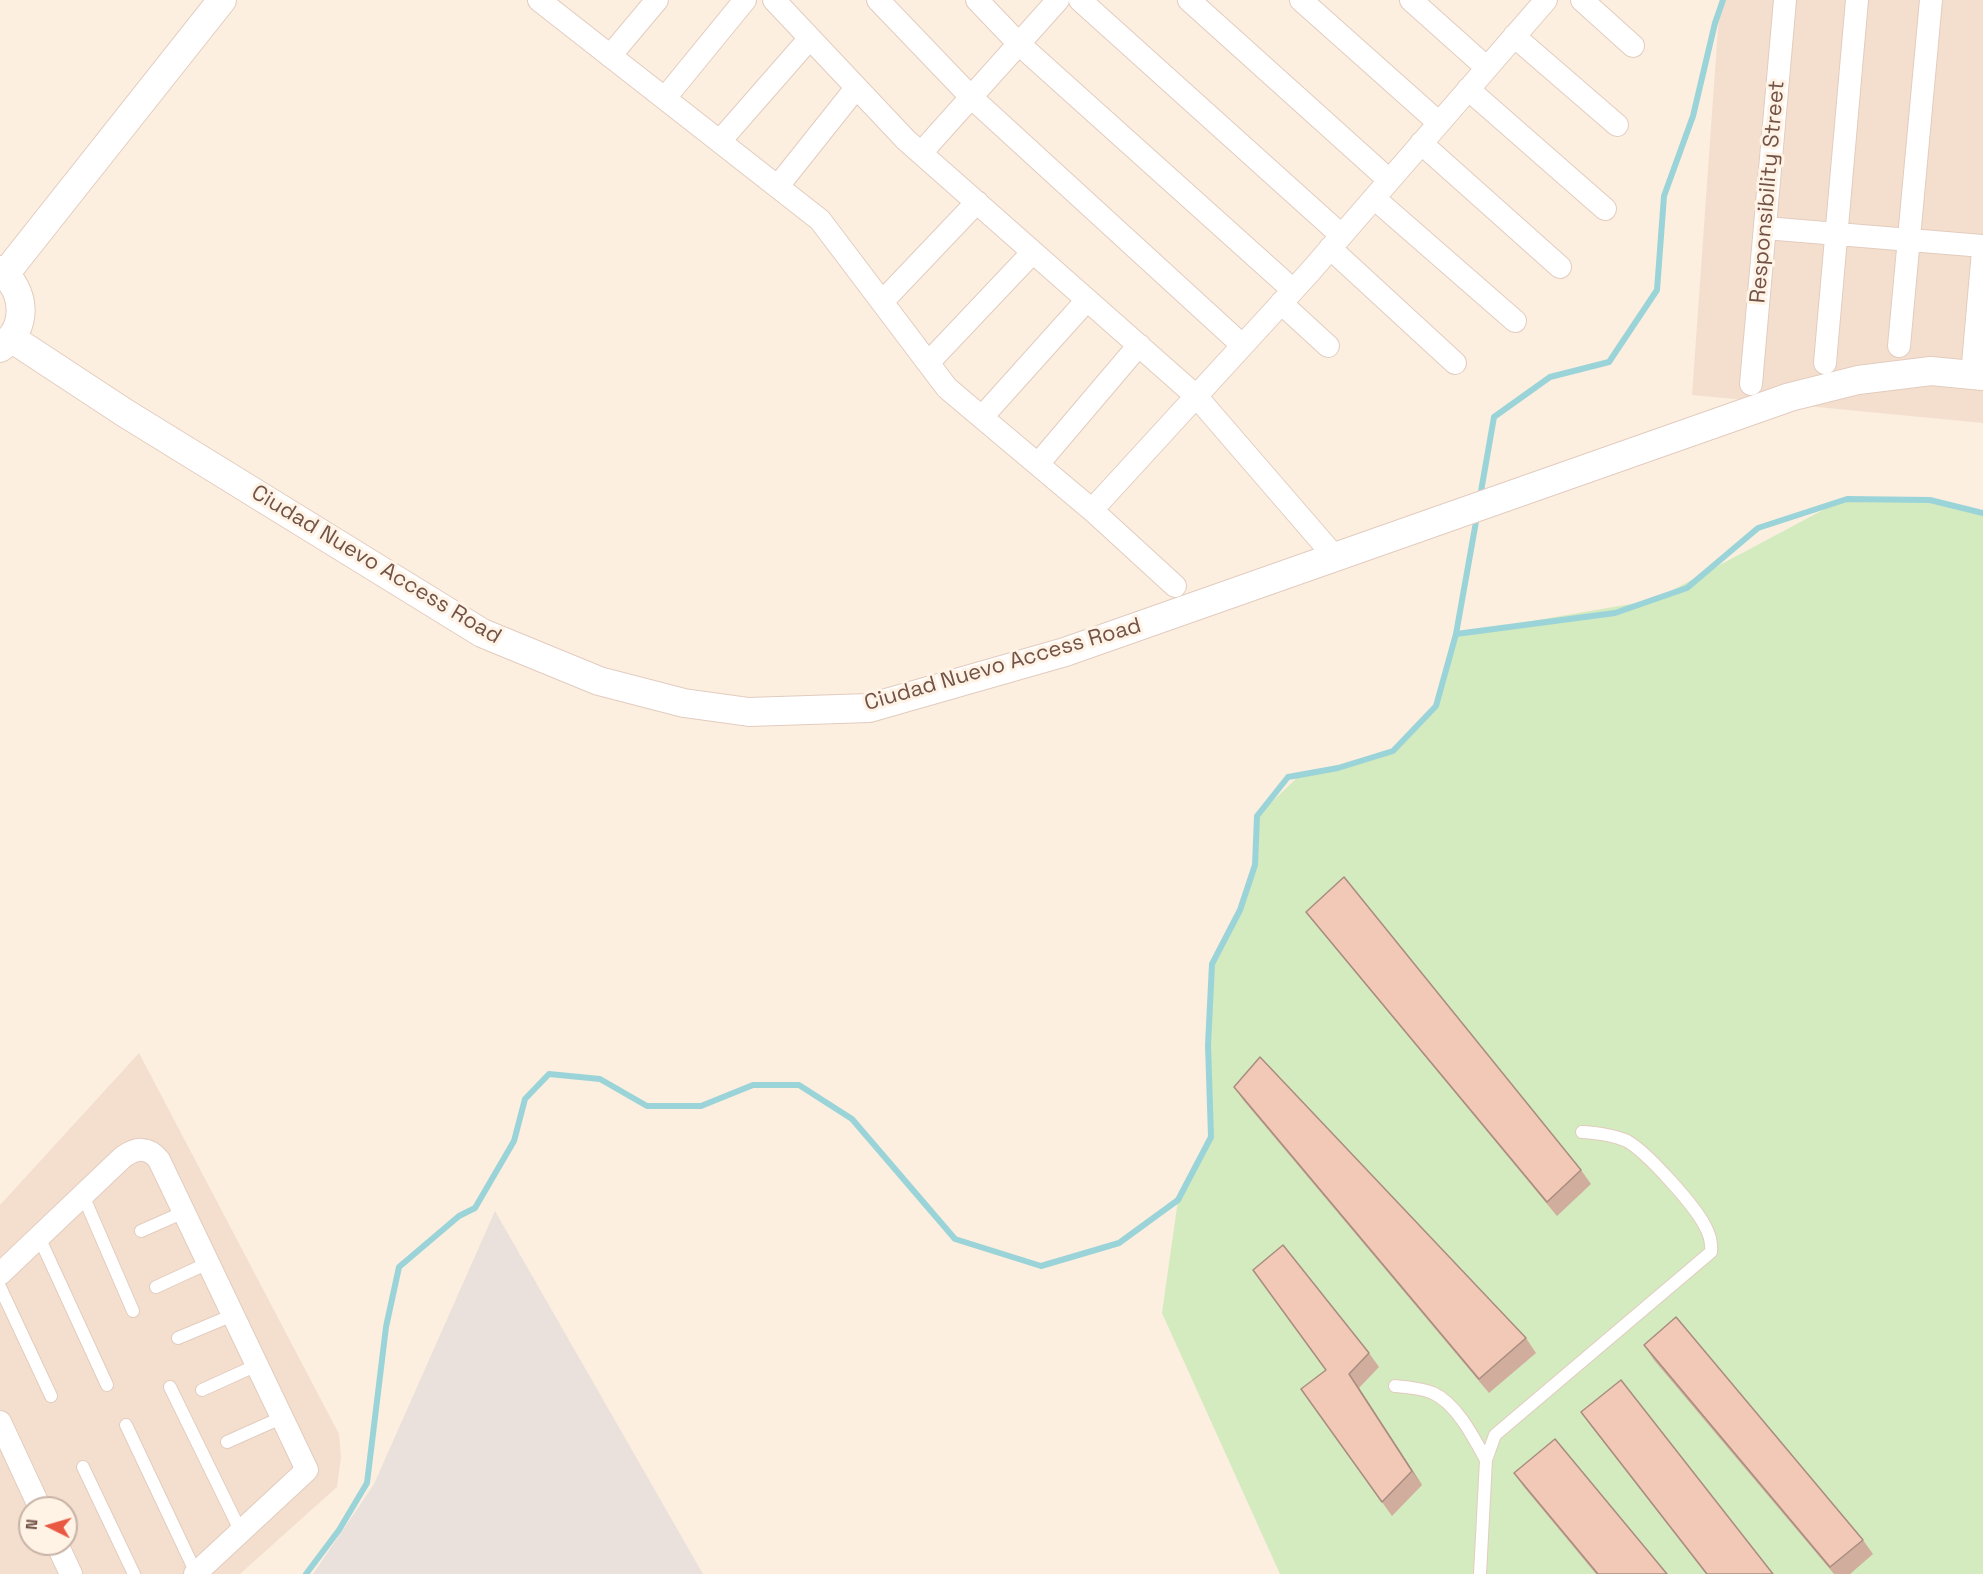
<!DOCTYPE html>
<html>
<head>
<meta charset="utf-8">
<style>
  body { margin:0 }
  #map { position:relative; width:1983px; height:1574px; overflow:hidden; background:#fcefe0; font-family:"Space Grotesk",sans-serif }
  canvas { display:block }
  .north { position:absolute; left:18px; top:1496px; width:60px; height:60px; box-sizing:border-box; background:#fff3e6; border:2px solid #c7b3a6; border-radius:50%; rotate:275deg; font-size:16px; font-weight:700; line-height:24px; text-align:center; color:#735347 }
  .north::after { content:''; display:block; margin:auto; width:21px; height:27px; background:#e95842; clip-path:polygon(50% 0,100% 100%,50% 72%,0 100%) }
</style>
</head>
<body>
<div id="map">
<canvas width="1983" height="1574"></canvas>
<div class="north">N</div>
</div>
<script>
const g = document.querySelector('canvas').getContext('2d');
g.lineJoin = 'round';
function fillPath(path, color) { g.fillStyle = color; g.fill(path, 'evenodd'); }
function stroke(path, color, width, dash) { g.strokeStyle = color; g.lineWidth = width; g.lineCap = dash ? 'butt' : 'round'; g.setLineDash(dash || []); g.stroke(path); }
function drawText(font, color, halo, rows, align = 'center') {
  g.font = font + ' "Space Grotesk",sans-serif'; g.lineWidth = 6; g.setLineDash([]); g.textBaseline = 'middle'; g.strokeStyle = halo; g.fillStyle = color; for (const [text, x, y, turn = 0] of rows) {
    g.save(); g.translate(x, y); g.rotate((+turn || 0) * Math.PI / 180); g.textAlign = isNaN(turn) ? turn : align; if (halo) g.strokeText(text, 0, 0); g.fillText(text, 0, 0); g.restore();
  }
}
fillPath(new Path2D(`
  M 1720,0 L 1983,0 L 1983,423 L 1692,395 Z
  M 139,1053 L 339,1434 L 341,1457 L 337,1487 L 240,1574 L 0,1574 L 0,1205 ZM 30,1508 L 66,1508 L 66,1544 L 30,1544 Z`), '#f4dfce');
fillPath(new Path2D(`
  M 495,1211 L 703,1574 L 313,1574 L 374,1484 Z`), '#ebe1dc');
fillPath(new Path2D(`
  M 1930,500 L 1983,513 L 1983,1574 L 1280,1574 L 1162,1313 L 1178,1200 L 1211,1137 L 1208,1047 L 1214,960 L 1241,908 L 1255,865 L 1257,816 L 1300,775 L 1393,751 L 1436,706 L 1456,634 L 1654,600 L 1838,502 Z`), '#d4eabf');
stroke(new Path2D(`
  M 1480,497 L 1494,417 L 1550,377 L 1609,362 L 1657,290 L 1664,196 L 1693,116 L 1715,23 L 1723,0
  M 1456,634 L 1615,613 L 1687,588 L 1758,528 L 1847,499 L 1930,500 L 1983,513
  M 306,1574 L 339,1530 L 367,1483 L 386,1327 L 399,1267 L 459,1216 L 475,1208 L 514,1141 L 525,1099 L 549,1074 L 600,1079 L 647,1106 L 701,1106 L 753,1085 L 799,1085 L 852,1119 L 955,1239 L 1041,1266 L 1119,1243 L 1178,1200 L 1211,1137 L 1208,1045 L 1212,964 L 1240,910 L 1255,865 L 1257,816 L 1288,777 L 1338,768 L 1393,751 L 1436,706 L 1456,634 L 1477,516`), '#9bd4d8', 6);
const service = new Path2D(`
  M 82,1193 L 133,1311
  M 141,1231 L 184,1212
  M 38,1235 L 107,1385
  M 0,1287 L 51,1396
  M 156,1287 L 208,1263
  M 178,1338 L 233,1315
  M 1395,1386 C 1407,1387 1421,1388 1433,1393 C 1457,1404 1474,1438 1486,1460
  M 170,1387 L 241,1532
  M 202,1390 L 257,1365
  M 126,1425 L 196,1573
  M 227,1442 L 283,1417
  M 83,1467 L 134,1574
  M 1480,1574 L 1486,1460 L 1495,1435 L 1711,1252 C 1712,1242 1710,1235 1705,1226 C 1695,1206 1647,1152 1627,1141 C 1614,1135 1597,1133 1582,1132`);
const minor = new Path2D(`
  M 539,0 L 820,220 L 947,388 L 1092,510 L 1309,273 L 1546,0
  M 774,0 L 906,140 L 1196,396 L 1335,557
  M 878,0 L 971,97 L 1242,345
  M 977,0 L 1019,44 L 1293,290
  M 1080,0 L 1341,235
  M 1189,0 L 1389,180
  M 1301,0 L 1439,123
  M 1411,0 L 1487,68
  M 1582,0 L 1633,46
  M 1514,36 L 1617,125
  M 610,56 L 657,0
  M 1468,89 L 1605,209
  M 665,98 L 745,0
  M 720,141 L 810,38
  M 1421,143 L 1560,267
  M 921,153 L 1058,0
  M 778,186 L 856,88
  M 1374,198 L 1515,321
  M 1765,228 L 1983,246
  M 1330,248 L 1455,363
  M 882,302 L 977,202
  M 1281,303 L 1328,346
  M 1899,346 L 1931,0
  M 928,363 L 1033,252
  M 1825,363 L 1857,0
  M 1972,375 L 1983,251
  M 1751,384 L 1785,0
  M 982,417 L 1087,300
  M 1038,464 L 1139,345
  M 1092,510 L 1175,586
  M 0,1274 L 123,1157 C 136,1148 148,1146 159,1160 L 307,1470 L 195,1574
  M 0,1422 L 40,1508
  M 57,1544 L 71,1574`);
const tertiary = new Path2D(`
  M 0,270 C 26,291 29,328 0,348
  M 5,274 L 222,0
  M 11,338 L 125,413 L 482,633 L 599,681 L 684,703 L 749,712 L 869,708 L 1065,652 L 1790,397 L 1858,380 L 1931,371 L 1983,376`);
stroke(service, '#e2ccbf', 14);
stroke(minor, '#e2ccbf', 24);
stroke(tertiary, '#e2ccbf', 30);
stroke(service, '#fff', 12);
stroke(minor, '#fff', 22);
stroke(tertiary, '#fff', 28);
fillPath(new Path2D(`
  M 1306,912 L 1581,1170 L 1591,1184 L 1557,1216 L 1317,926 Z
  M 1234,1087 L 1526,1338 L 1536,1353 L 1489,1393 L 1244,1101 Z
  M 1644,1345 L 1863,1540 L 1873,1554 L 1850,1574 L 1834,1574 L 1654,1360 Z
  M 1369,1353 L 1379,1367 L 1359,1388 L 1422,1485 L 1392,1516 L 1301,1389 Z
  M 1581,1412 L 1773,1574 L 1706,1574 L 1591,1426 Z
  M 1514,1473 L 1667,1574 L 1596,1574 L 1524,1487 Z`), '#d0ad9d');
fillPath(new Path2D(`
  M 1349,1374 L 1359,1388 L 1422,1485 L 1412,1471 Z`), '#a98d80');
const building = new Path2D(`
  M 1344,877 L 1581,1170 L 1547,1202 L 1306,912 Z
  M 1260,1057 L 1526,1338 L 1479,1379 L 1234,1087 Z
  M 1283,1245 L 1369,1353 L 1349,1374 L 1412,1471 L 1382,1502 L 1301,1389 L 1326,1370 L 1253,1270 Z
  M 1676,1317 L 1863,1540 L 1830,1567 L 1644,1345 Z
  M 1621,1380 L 1773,1574 L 1707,1574 L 1581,1412 Z
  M 1555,1439 L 1667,1574 L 1598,1574 L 1514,1473 Z`);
fillPath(building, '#f2c9b7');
stroke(building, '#a98d80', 1.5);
drawText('22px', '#735347', '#fff3e6', [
  ["Responsibility Street",1768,192,-85],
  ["Ciudad Nuevo Access Road",376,565,31],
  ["Ciudad Nuevo Access Road",1003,665,-16]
]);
</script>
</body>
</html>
